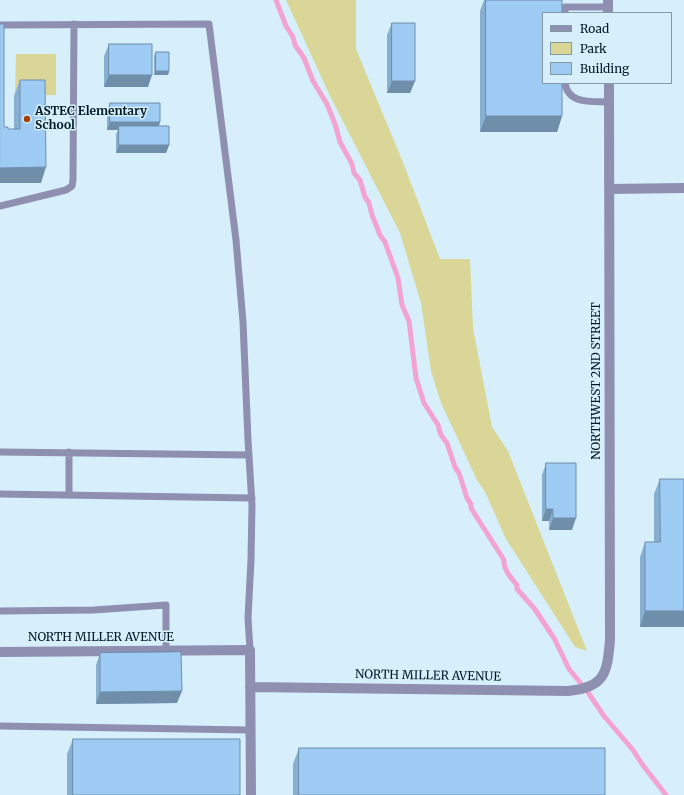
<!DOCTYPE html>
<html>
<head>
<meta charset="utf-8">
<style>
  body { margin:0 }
  #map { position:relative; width:684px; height:795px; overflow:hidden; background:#d6effa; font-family:Merriweather,serif }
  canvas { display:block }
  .legend { position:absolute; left:542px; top:12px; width:130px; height:72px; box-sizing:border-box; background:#d6effa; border:1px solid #819aa4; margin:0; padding:5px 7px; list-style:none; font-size:12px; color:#011a23 }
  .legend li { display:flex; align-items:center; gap:8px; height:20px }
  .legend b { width:20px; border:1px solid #819aa4 }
</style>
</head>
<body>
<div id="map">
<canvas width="684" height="795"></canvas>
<ul class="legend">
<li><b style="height:5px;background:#8f8fb1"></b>Road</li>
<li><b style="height:11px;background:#d9d698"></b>Park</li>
<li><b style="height:11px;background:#9dcbf3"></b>Building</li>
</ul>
</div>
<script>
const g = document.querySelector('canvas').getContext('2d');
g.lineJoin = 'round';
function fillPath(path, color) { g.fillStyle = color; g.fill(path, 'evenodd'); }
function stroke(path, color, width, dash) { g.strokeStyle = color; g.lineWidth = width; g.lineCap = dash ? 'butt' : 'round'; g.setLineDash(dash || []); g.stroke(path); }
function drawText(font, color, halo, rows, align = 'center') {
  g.font = font + ' Merriweather,serif'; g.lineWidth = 3; g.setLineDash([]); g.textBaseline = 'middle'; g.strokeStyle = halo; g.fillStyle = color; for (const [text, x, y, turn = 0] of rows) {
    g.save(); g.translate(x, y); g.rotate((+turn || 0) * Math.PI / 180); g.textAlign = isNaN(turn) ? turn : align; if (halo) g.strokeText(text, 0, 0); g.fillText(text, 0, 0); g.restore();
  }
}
fillPath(new Path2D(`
  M 286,0 L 356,0 L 356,49 L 404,165 L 440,259 L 470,259 L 473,328 L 492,427 L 508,451 L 587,651 L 575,647 L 506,539 L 485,492 L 477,480 L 441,403 L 431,371 L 421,303 L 400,233 L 330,96 Z
  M 16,54 L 56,54 L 56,95 L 15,95 Z`), '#d9d698');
stroke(new Path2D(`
  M 276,0 L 286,26 L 293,37 L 295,45 L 304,58 L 313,81 L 327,104 L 335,124 L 340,142 L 352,164 L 354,173 L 360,180 L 365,197 L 369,203 L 372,215 L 380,235 L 385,242 L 398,278 L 402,305 L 409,321 L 416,378 L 424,403 L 438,425 L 441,435 L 447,443 L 455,467 L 459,473 L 467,498 L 471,504 L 471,508 L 504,560 C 503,569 511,578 517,585 L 517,589 L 534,608 L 554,638 L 569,669 L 587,691 L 604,716 L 633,750 L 642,764 L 666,795`), '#f3a3d0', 5);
stroke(new Path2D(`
  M 565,13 L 565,7 L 608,7
  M 0,25 L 209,24 L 236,240 L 243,322 L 248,440 L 252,505 L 251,560 L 248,618 L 250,650
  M 565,83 C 568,105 593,101 609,102
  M 0,206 L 66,190 L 72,186 L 73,180 L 74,24
  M 0,452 L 249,455
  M 69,452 L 69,495
  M 0,494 L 252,498
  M 0,611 L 94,610 L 166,605 L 166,651
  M 0,726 L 250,730`), '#8f8fb1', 7);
stroke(new Path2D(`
  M 608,0 L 608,13
  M 610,189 L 684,188
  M 0,652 L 250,650 L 251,795
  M 250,687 L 568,691 C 605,687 607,674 610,640 L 609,83`), '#8f8fb1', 10);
fillPath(new Path2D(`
  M 484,0 L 562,0 L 562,116 L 557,132 L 480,132 L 480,11 Z
  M 392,23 L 415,81 L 410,93 L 387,93 L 387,35 Z
  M 0,24 L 4,127 L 8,129 L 14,129 L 14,96 L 20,80 L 41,183 L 0,183 Z
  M 109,44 L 148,87 L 104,87 L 104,56 Z
  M 156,52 L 169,71 L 168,75 L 154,75 L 154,56 Z
  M 110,103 L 160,122 L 159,126 L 169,145 L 166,153 L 116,153 L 116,134 L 118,130 L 107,130 L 107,111 Z
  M 546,463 L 572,530 L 549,530 L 549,521 L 542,521 L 542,475 Z
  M 660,479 L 684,627 L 640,627 L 640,557 L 645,542 L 654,542 L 654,494 Z
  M 100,653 L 177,703 L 96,704 L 96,665 Z
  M 73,739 L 240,795 L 67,795 L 67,754 Z
  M 299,748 L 605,795 L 293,795 L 293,764 Z`), '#87afd1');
fillPath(new Path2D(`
  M 156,71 L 169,71 L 168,75 L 154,75 Z
  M 109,75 L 152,75 L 148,87 L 104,87 Z
  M 392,81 L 415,81 L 410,93 L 387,93 Z
  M 486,116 L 562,116 L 557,132 L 480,132 Z
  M 110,122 L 160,122 L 157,130 L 119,126 L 118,130 L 107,130 Z
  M 119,145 L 169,145 L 166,153 L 116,153 Z
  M 46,167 L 41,183 L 0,183 L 0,168 Z
  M 546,509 L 553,509 L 549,521 L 542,521 Z
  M 553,518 L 576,518 L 572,530 L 549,530 Z
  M 645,611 L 684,611 L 684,627 L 640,627 Z
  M 182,691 L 177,703 L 96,704 L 100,692 Z`), '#6e8eaa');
const building = new Path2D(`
  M 486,0 L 562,0 L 562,13 L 543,13 L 543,83 L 562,83 L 562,116 L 486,116 Z
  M 392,23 L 415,23 L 415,81 L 392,81 Z
  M 0,24 L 4,24 L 4,127 L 8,127 L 8,129 L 20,129 L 20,80 L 45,80 L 46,167 L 0,168 Z
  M 109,44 L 152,44 L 152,75 L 109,75 Z
  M 156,52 L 169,52 L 169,71 L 156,71 Z
  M 110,103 L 160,103 L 160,122 L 110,122 Z
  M 119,126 L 169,126 L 169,145 L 119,145 Z
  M 546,463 L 576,463 L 576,518 L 553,518 L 553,509 L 546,509 Z
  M 660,479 L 684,479 L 684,611 L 645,611 L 645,542 L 660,542 Z
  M 181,652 L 182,691 L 100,692 L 100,653 Z
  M 73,739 L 240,739 L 240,795 L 73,795 Z
  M 299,748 L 605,748 L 605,795 L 299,795 Z`);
fillPath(building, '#9dcbf3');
stroke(building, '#6e8eaa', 1);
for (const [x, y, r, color] of [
  [27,119,4,"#a34100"]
]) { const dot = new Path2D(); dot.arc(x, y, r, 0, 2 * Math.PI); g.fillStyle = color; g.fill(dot); stroke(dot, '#d6effa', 1.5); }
drawText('bold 12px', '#011a23', '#d6effa', [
  ["ASTEC Elementary",35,112],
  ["School",35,126]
], 'left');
drawText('12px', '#011a23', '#d6effa', [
  ["NORTHWEST 2ND STREET",597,381,-90],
  ["NORTH MILLER AVENUE",101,638],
  ["NORTH MILLER AVENUE",428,676,1]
]);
</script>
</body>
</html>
